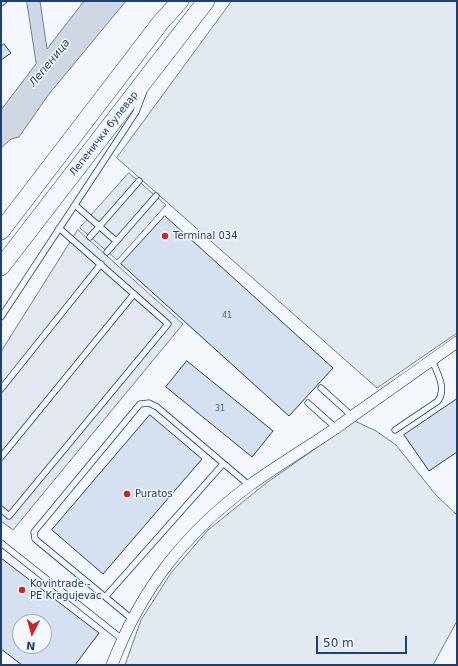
<!DOCTYPE html>
<html>
<head>
<meta charset="utf-8">
<style>
  body { margin:0 }
  #map { position:relative; width:458px; height:666px; overflow:hidden; background:#f4f7fb; font-family:"DejaVu Sans",sans-serif }
  canvas { display:block }
  .frame { position:absolute; inset:0; border:2px solid #1d3f73; pointer-events:none }
  .north { position:absolute; left:12px; top:614px; width:40px; height:40px; box-sizing:border-box; background:#f4f7fb; border:1px solid #9eadc5; border-radius:50%; rotate:186deg; font-size:11px; font-weight:700; line-height:16px; text-align:center; color:#1d3f73 }
  .north::after { content:''; display:block; margin:auto; width:14px; height:18px; background:#c62828; clip-path:polygon(50% 0,100% 100%,50% 72%,0 100%) }
  .scale { position:absolute; left:316px; top:636px; width:91px; height:18px; box-sizing:border-box; border:2px solid #1d3f73; border-top:0; padding-left:5px; font-size:12px; line-height:14px; white-space:nowrap; color:#1d3f73; -webkit-text-stroke:3px #f4f7fb; paint-order:stroke }
</style>
</head>
<body>
<div id="map">
<canvas width="458" height="666"></canvas>
<div class="frame"></div>
<div class="north">N</div>
<div class="scale">50 m</div>
</div>
<script>
const g = document.querySelector('canvas').getContext('2d');
g.lineJoin = 'round';
function fillPath(path, color) { g.fillStyle = color; g.fill(path, 'evenodd'); }
function stroke(path, color, width, dash) { g.strokeStyle = color; g.lineWidth = width; g.lineCap = dash ? 'butt' : 'round'; g.setLineDash(dash || []); g.stroke(path); }
function drawText(font, color, halo, rows, align = 'center') {
  g.font = font + ' "DejaVu Sans",sans-serif'; g.lineWidth = 3; g.setLineDash([]); g.textBaseline = 'middle'; g.strokeStyle = halo; g.fillStyle = color; for (const [text, x, y, turn = 0] of rows) {
    g.save(); g.translate(x, y); g.rotate((+turn || 0) * Math.PI / 180); g.textAlign = isNaN(turn) ? turn : align; if (halo) g.strokeText(text, 0, 0); g.fillText(text, 0, 0); g.restore();
  }
}
const green = new Path2D(`
  M 232,1 L 457,1 L 457,333 L 377,388 L 117,158 Z
  M 355,421 L 376,431 L 396,445 L 436,495 L 457,515 L 457,621 L 433,665 L 125,665 L 141,620 L 171,573 L 208,530 L 265,484 Z`);
fillPath(green, '#e3e9f0');
stroke(green, '#687fa3', 1);
const parking = new Path2D(`
  M 129,173 L 166,205 L 117,260 L 80,228 Z
  M 78,230 L 183,324 L 13,530 L 1,521 L 1,352 Z`);
fillPath(parking, '#e3e8f0');
stroke(parking, '#687fa3', 1);
const water = new Path2D(`
  M 27,1 L 40,1 L 47,49 L 84,1 L 126,1 L 49,94 L 19,137 L 11,139 L 1,148 L 1,110 L 36,64 Z`);
fillPath(water, '#cfd7e4');
stroke(water, '#687fa3', 1);
const building = new Path2D(`
  M 1,1 L 8,1 L 1,7 Z
  M 4,44 L 11,53 L 1,60 L 1,47 Z
  M 165,216 L 333,368 L 289,416 L 121,264 Z
  M 187,361 L 273,431 L 252,457 L 166,387 Z
  M 457,399 L 457,452 L 429,471 L 404,435 Z
  M 150,415 L 202,459 L 103,574 L 52,530 Z
  M 1,558 L 99,633 L 75,665 L 22,665 L 1,649 ZM 20,622 L 44,622 L 44,646 L 20,646 Z`);
fillPath(building, '#d5e0f0');
stroke(building, '#1d3f73', 1);
const service = new Path2D(`
  M 75,205 L 116,241
  M 90,237 L 139,181
  M 107,252 L 156,196
  M 1,317 L 136,112 L 144,91
  M 321,388 L 352,416
  M 1,389 L 101,264
  M 308,403 L 336,428
  M 395,430 L 438,401 C 447,388 437,373 432,360
  M 1,457 L 134,294
  M 1,509 L 9,516 L 168,324 L 59,228
  M 1,543 L 122,639
  M 106,596 L 223,464
  M 132,619 L 35,539 L 34,532 L 140,404 L 149,403 L 157,407 L 250,486`);
const minor = new Path2D(`
  M 112,665 C 141,589 185,533 250,485 C 278,465 308,447 336,428 C 376,399 417,371 457,342`);
const primary = new Path2D(`
  M 1,231 L 161,22 L 180,1
  M 1,267 L 206,1`);
stroke(service, '#1d3f73', 7);
stroke(minor, '#1d3f73', 12);
stroke(primary, '#1d3f73', 18);
stroke(service, '#f4f7fb', 5.5);
stroke(minor, '#f4f7fb', 11);
stroke(primary, '#f4f7fb', 17);
for (const [x, y, r, color] of [
  [165,236,4,"#c62828"],
  [127,494,4,"#c62828"],
  [22,590,4,"#c62828"]
]) { const dot = new Path2D(); dot.arc(x, y, r, 0, 2 * Math.PI); g.fillStyle = color; g.fill(dot); stroke(dot, '#f4f7fb', 1.5); }
drawText('8px', '#4b6792', null, [
  ["41",227,316],
  ["31",220,409]
]);
drawText('10px', '#1d3f73', '#f4f7fb', [
  ["Лепенички булевар",104,134,-52]
]);
drawText('10px', '#1d3f73', '#f4f7fb', [
  ["Terminal 034",173,236],
  ["Puratos",135,494],
  ["Kovintrade -",30,584],
  ["PE Kragujevac",30,596]
], 'left');
drawText('italic 11px', '#1d3f73', '#f4f7fb', [
  ["Лепеница",50,63,-51]
]);
</script>
</body>
</html>
